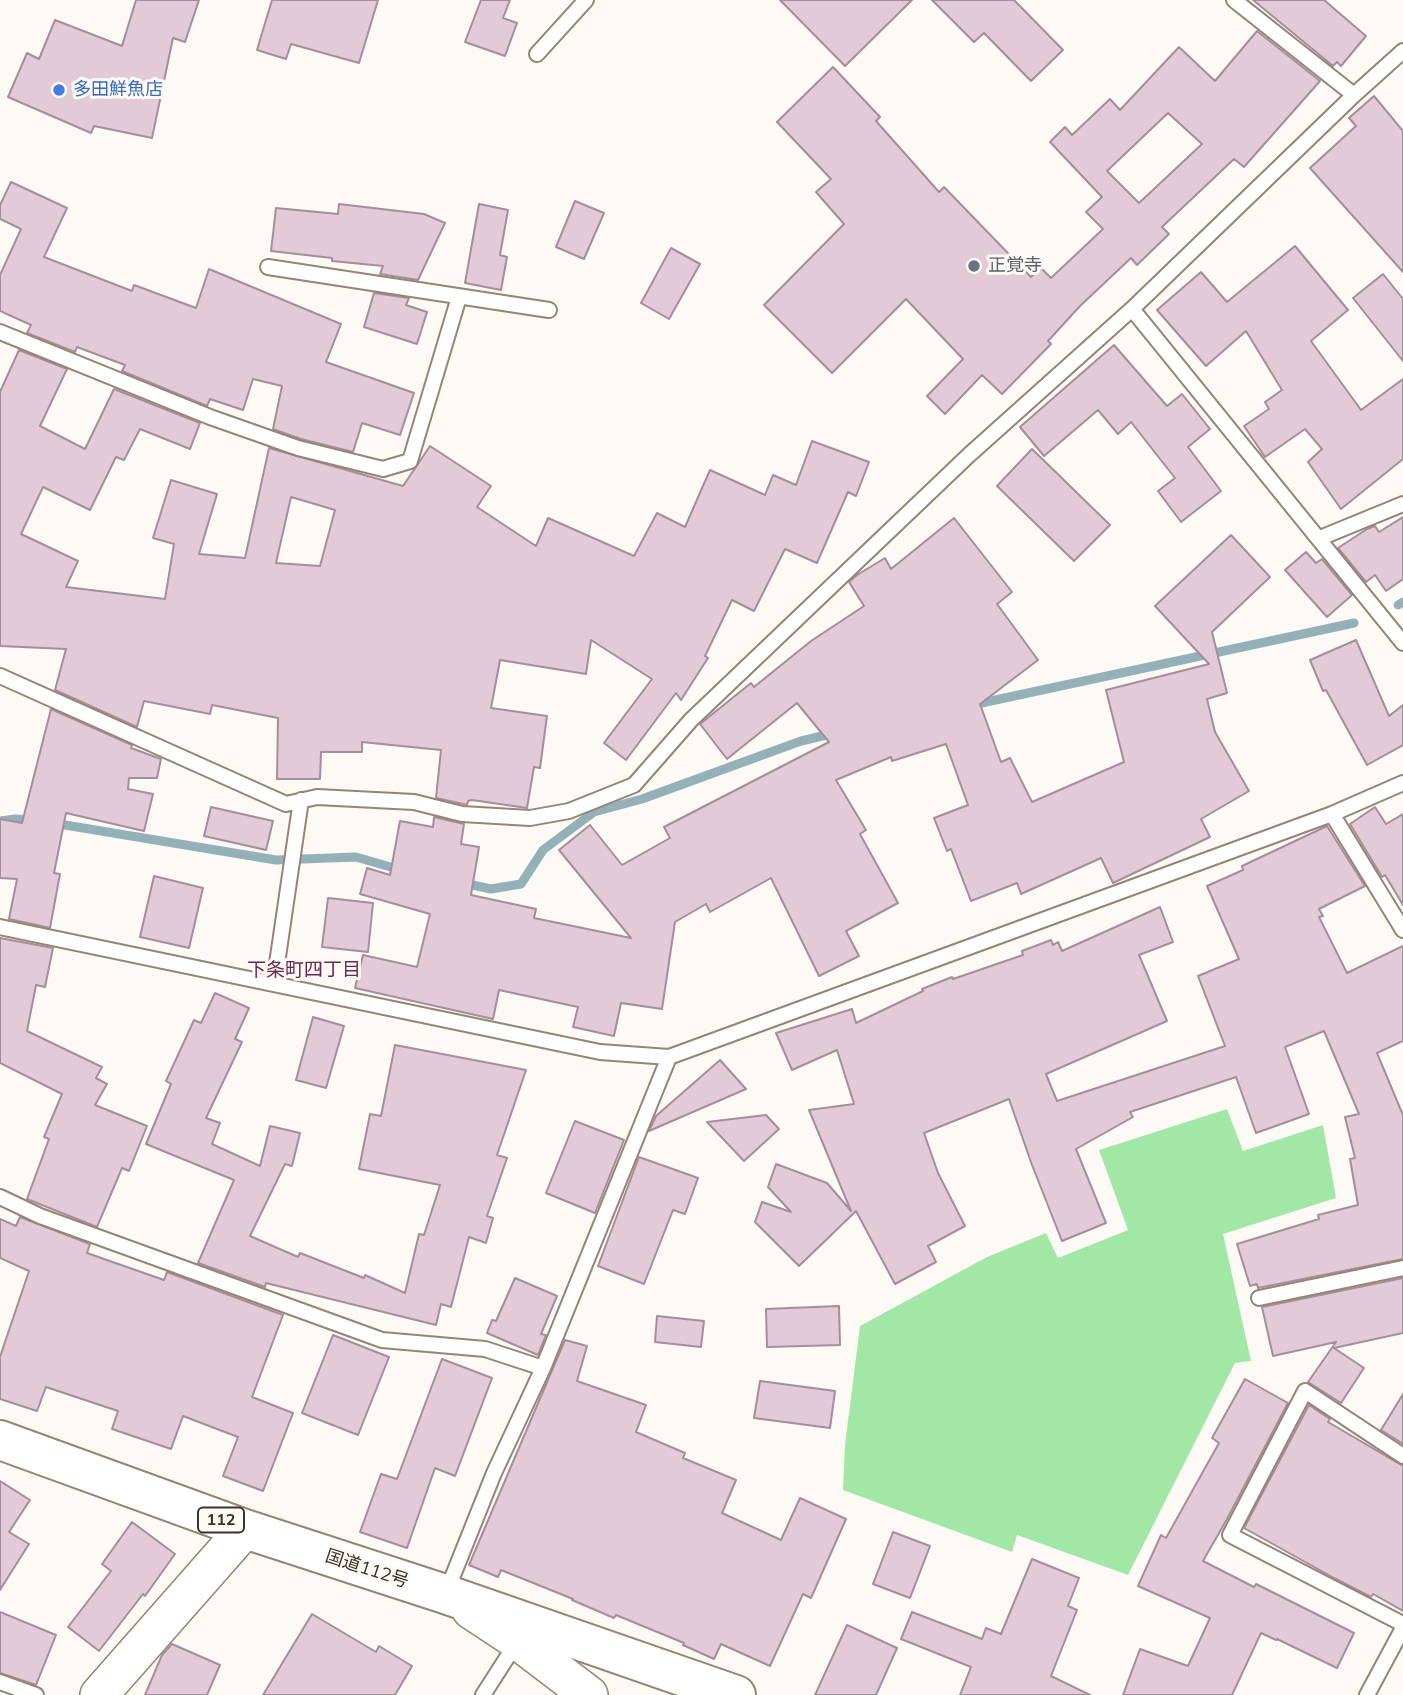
<!DOCTYPE html>
<html>
<head>
<meta charset="utf-8">
<style>
  body { margin:0 }
  canvas { display:block; background:#fdf9f5 }
</style>
</head>
<body>
<canvas width="1403" height="1695"></canvas>
<script>
const g = document.querySelector('canvas').getContext('2d');
g.lineJoin = 'round';
function fillPath(path, color) { g.fillStyle = color; g.fill(path, 'evenodd'); }
function stroke(path, color, width, dash) { g.strokeStyle = color; g.lineWidth = width; g.lineCap = dash ? 'butt' : 'round'; g.setLineDash(dash || []); g.stroke(path); }
function drawText(font, color, halo, rows, align = 'center') {
  g.font = font + ' Mulish,"Noto Sans JP",sans-serif'; g.lineWidth = 6; g.setLineDash([]); g.textBaseline = 'middle'; g.strokeStyle = halo; g.fillStyle = color; for (const [text, x, y, turn = 0] of rows) {
    g.save(); g.translate(x, y); g.rotate((+turn || 0) * Math.PI / 180); g.textAlign = isNaN(turn) ? turn : align; if (halo) g.strokeText(text, 0, 0); g.fillText(text, 0, 0); g.restore();
  }
}
fillPath(new Path2D(`
  M 1227,1109 L 1243,1151 L 1323,1125 L 1336,1198 L 1223,1234 L 1251,1361 L 1235,1363 L 1128,1575 L 1017,1535 L 1012,1552 L 843,1490 L 845,1445 L 860,1326 L 987,1257 L 1046,1233 L 1058,1258 L 1128,1230 L 1099,1150 Z`), '#a3e7a7');
stroke(new Path2D(`
  M 1398,605 L 1403,602
  M 972,705 L 1354,623
  M 0,821 L 15,819 L 32,820
  M 53,823 L 276,860 L 356,857 L 401,870
  M 463,883 L 491,889 L 521,884 L 543,850 L 594,812 L 642,799 L 801,741 L 835,733`), '#95b1b8', 9);
const building = new Path2D(`
  M 136,0 L 199,0 L 185,42 L 173,38 L 152,138 L 94,126 L 91,133 L 8,97 L 27,53 L 39,59 L 55,20 L 122,46 Z
  M 272,0 L 378,0 L 359,63 L 291,44 L 286,59 L 257,50 Z
  M 481,0 L 510,0 L 503,18 L 517,23 L 505,56 L 465,42 Z
  M 780,0 L 912,0 L 845,66 Z
  M 932,0 L 1014,0 L 1063,50 L 1031,81 L 984,33 L 974,42 Z
  M 1253,0 L 1324,0 L 1366,36 L 1341,66 L 1337,62 L 1333,66 Z
  M 1257,31 L 1320,81 L 1244,167 L 1234,159 L 1162,227 L 1169,234 L 1137,265 L 1131,258 L 1080,306 L 1048,341 L 1051,344 L 1002,394 L 982,375 L 945,414 L 927,396 L 963,359 L 906,299 L 832,373 L 764,305 L 844,224 L 816,192 L 831,179 L 777,122 L 833,67 L 880,117 L 876,121 L 939,192 L 944,187 L 1031,277 L 1040,267 L 1051,278 L 1103,229 L 1086,212 L 1102,197 L 1050,142 L 1065,127 L 1072,135 L 1110,99 L 1120,110 L 1179,47 L 1215,81 ZM 1168,113 L 1202,144 L 1139,203 L 1107,171 Z
  M 1374,96 L 1403,131 L 1403,272 L 1310,168 L 1356,126 L 1349,118 Z
  M 11,182 L 67,208 L 44,257 L 132,291 L 134,285 L 196,308 L 209,269 L 341,324 L 326,362 L 414,393 L 400,435 L 362,423 L 353,452 L 301,439 L 273,429 L 282,386 L 253,379 L 243,410 L 210,399 L 207,406 L 122,371 L 125,365 L 77,347 L 75,352 L 27,333 L 31,325 L 0,311 L 0,275 L 21,229 L 0,219 L 0,205 Z
  M 575,201 L 604,213 L 584,259 L 556,247 Z
  M 339,204 L 424,214 L 445,223 L 418,280 L 380,274 L 383,266 L 332,261 L 332,258 L 271,251 L 276,208 L 338,214 Z
  M 479,204 L 508,210 L 500,255 L 507,257 L 501,290 L 465,283 Z
  M 1295,246 L 1348,310 L 1311,341 L 1361,410 L 1403,379 L 1403,459 L 1341,509 L 1308,462 L 1322,449 L 1305,429 L 1265,457 L 1244,426 L 1269,409 L 1265,402 L 1282,390 L 1246,331 L 1206,366 L 1157,310 L 1201,272 L 1227,302 Z
  M 671,248 L 700,264 L 669,319 L 641,303 Z
  M 1383,274 L 1403,299 L 1403,361 L 1353,298 Z
  M 374,293 L 409,298 L 406,305 L 427,312 L 417,344 L 364,327 Z
  M 1114,345 L 1167,406 L 1182,394 L 1210,429 L 1188,447 L 1221,491 L 1181,522 L 1158,491 L 1175,478 L 1131,422 L 1118,434 L 1098,410 L 1044,456 L 1020,427 Z
  M 19,350 L 67,369 L 40,426 L 85,449 L 114,389 L 200,423 L 190,449 L 140,429 L 124,460 L 116,457 L 90,510 L 43,487 L 21,534 L 78,561 L 66,587 L 165,599 L 174,544 L 153,538 L 171,480 L 217,494 L 199,554 L 245,558 L 269,448 L 403,486 L 430,446 L 491,486 L 477,507 L 536,546 L 548,518 L 634,556 L 657,513 L 685,527 L 710,470 L 765,495 L 773,475 L 796,485 L 812,441 L 869,462 L 856,496 L 848,492 L 817,563 L 785,549 L 754,611 L 732,600 L 705,656 L 708,658 L 681,700 L 676,693 L 626,760 L 604,743 L 652,679 L 591,640 L 586,674 L 500,660 L 491,708 L 547,716 L 540,768 L 534,767 L 527,808 L 472,800 L 468,801 L 467,805 L 463,804 L 436,798 L 441,750 L 362,742 L 362,752 L 321,752 L 320,779 L 277,779 L 278,718 L 212,705 L 210,714 L 144,701 L 137,727 L 55,690 L 66,649 L 0,646 L 0,392 ZM 291,497 L 335,510 L 320,566 L 276,563 Z
  M 1032,449 L 1110,525 L 1074,561 L 997,486 Z
  M 1403,517 L 1403,579 L 1386,591 L 1375,575 L 1366,582 L 1338,548 L 1367,529 L 1375,526 L 1379,532 Z
  M 954,518 L 1012,592 L 997,604 L 1038,660 L 980,704 L 1001,762 L 1010,758 L 1032,802 L 1124,762 L 1106,690 L 1209,664 L 1155,606 L 1231,535 L 1270,577 L 1212,632 L 1227,693 L 1207,699 L 1215,732 L 1249,791 L 1201,819 L 1210,837 L 1113,883 L 1101,858 L 1021,894 L 1017,883 L 971,901 L 951,849 L 947,851 L 934,818 L 968,805 L 946,744 L 892,761 L 891,757 L 836,780 L 866,830 L 860,834 L 898,903 L 846,931 L 859,956 L 819,976 L 771,878 L 710,912 L 706,904 L 675,922 L 662,1009 L 621,1003 L 614,1036 L 573,1027 L 578,1007 L 499,990 L 493,1019 L 355,988 L 363,955 L 417,967 L 430,914 L 360,894 L 367,868 L 390,875 L 400,821 L 433,827 L 434,817 L 464,824 L 461,844 L 479,847 L 471,895 L 536,909 L 534,918 L 631,938 L 559,850 L 590,825 L 622,865 L 670,838 L 664,827 L 829,742 L 797,703 L 727,759 L 700,724 L 751,683 L 754,687 L 811,641 L 864,606 L 849,582 L 857,575 L 885,558 L 891,569 Z
  M 1306,552 L 1316,563 L 1322,559 L 1352,595 L 1327,617 L 1285,570 Z
  M 1356,640 L 1389,716 L 1403,705 L 1403,745 L 1367,765 L 1326,690 L 1323,691 L 1310,660 Z
  M 51,709 L 132,745 L 131,748 L 161,759 L 157,778 L 129,778 L 128,789 L 153,794 L 144,831 L 66,813 L 54,873 L 60,874 L 50,928 L 9,919 L 17,879 L 0,878 L 0,819 L 22,823 Z
  M 211,807 L 273,821 L 266,850 L 204,836 Z
  M 1375,807 L 1386,824 L 1403,814 L 1403,905 L 1385,875 L 1382,877 L 1350,824 Z
  M 1327,826 L 1365,886 L 1319,909 L 1323,916 L 1319,917 L 1347,973 L 1403,946 L 1403,1041 L 1377,1053 L 1403,1115 L 1403,1259 L 1258,1288 L 1257,1284 L 1250,1286 L 1237,1244 L 1319,1219 L 1318,1215 L 1358,1205 L 1350,1159 L 1355,1158 L 1345,1117 L 1359,1114 L 1324,1031 L 1285,1047 L 1309,1114 L 1256,1133 L 1236,1077 L 1130,1112 L 1133,1117 L 1076,1149 L 1106,1223 L 1062,1241 L 1032,1165 L 1009,1099 L 924,1133 L 938,1173 L 965,1226 L 928,1246 L 936,1262 L 895,1284 L 856,1211 L 799,1266 L 755,1222 L 762,1202 L 791,1212 L 768,1187 L 776,1164 L 827,1183 L 851,1211 L 809,1110 L 854,1104 L 837,1050 L 792,1070 L 776,1033 L 852,1009 L 856,1023 L 923,991 L 922,989 L 952,977 L 953,979 L 1023,955 L 1022,951 L 1051,940 L 1053,945 L 1058,942 L 1062,951 L 1160,907 L 1173,942 L 1139,955 L 1167,1021 L 1046,1074 L 1057,1101 L 1225,1046 L 1198,976 L 1239,959 L 1207,886 L 1243,870 L 1242,866 Z
  M 154,876 L 203,888 L 189,948 L 140,937 Z
  M 328,898 L 373,903 L 368,952 L 322,947 Z
  M 0,938 L 53,948 L 45,987 L 36,985 L 27,1031 L 102,1067 L 96,1078 L 107,1084 L 95,1105 L 147,1126 L 129,1171 L 122,1168 L 97,1227 L 27,1199 L 49,1139 L 44,1137 L 62,1094 L 0,1063 Z
  M 215,993 L 249,1008 L 235,1039 L 242,1042 L 206,1118 L 220,1123 L 212,1144 L 260,1166 L 270,1126 L 300,1133 L 292,1166 L 285,1164 L 250,1236 L 298,1257 L 300,1253 L 364,1278 L 365,1275 L 405,1293 L 419,1234 L 424,1235 L 440,1185 L 359,1169 L 370,1114 L 381,1116 L 395,1045 L 526,1070 L 497,1155 L 507,1158 L 487,1216 L 493,1218 L 486,1243 L 469,1237 L 451,1307 L 441,1304 L 436,1325 L 266,1283 L 265,1287 L 198,1263 L 234,1180 L 146,1144 L 171,1084 L 166,1081 L 194,1020 L 201,1023 Z
  M 313,1017 L 344,1026 L 326,1088 L 296,1080 Z
  M 720,1060 L 746,1089 L 649,1131 L 656,1116 Z
  M 766,1115 L 779,1129 L 744,1161 L 707,1122 Z
  M 575,1121 L 624,1140 L 595,1213 L 546,1193 Z
  M 639,1157 L 698,1178 L 685,1214 L 673,1210 L 644,1284 L 598,1266 Z
  M 20,1217 L 90,1244 L 87,1253 L 164,1280 L 167,1272 L 283,1315 L 252,1397 L 293,1413 L 263,1491 L 223,1476 L 238,1437 L 183,1416 L 171,1449 L 112,1429 L 118,1411 L 46,1387 L 37,1411 L 0,1399 L 0,1357 L 29,1271 L 0,1258 L 0,1219 L 16,1226 Z
  M 515,1278 L 557,1296 L 541,1334 L 546,1335 L 538,1355 L 487,1333 L 492,1320 L 496,1321 Z
  M 1403,1278 L 1403,1333 L 1334,1348 L 1364,1368 L 1341,1403 L 1308,1382 L 1336,1342 L 1273,1356 L 1262,1307 Z
  M 839,1306 L 840,1345 L 767,1347 L 766,1309 Z
  M 657,1316 L 704,1321 L 701,1347 L 655,1342 Z
  M 333,1335 L 389,1357 L 358,1435 L 302,1413 Z
  M 565,1340 L 587,1346 L 577,1381 L 646,1405 L 636,1432 L 685,1453 L 683,1458 L 736,1480 L 722,1513 L 781,1540 L 800,1498 L 846,1519 L 811,1598 L 803,1594 L 770,1666 L 721,1644 L 714,1659 L 683,1645 L 684,1643 L 616,1615 L 614,1618 L 572,1600 L 573,1599 L 501,1570 L 498,1577 L 469,1565 Z
  M 442,1359 L 492,1378 L 455,1476 L 435,1468 L 407,1548 L 360,1532 L 381,1474 L 397,1479 Z
  M 1245,1379 L 1288,1403 L 1227,1519 L 1203,1561 L 1254,1587 L 1256,1584 L 1354,1633 L 1337,1668 L 1277,1639 L 1276,1640 L 1261,1633 L 1232,1695 L 1123,1695 L 1140,1649 L 1188,1666 L 1210,1618 L 1138,1586 L 1161,1535 L 1166,1538 L 1219,1443 L 1212,1438 Z
  M 760,1381 L 835,1391 L 830,1428 L 754,1418 Z
  M 1403,1394 L 1403,1444 L 1381,1430 Z
  M 1309,1405 L 1330,1419 L 1328,1422 L 1403,1466 L 1403,1611 L 1373,1594 L 1371,1597 L 1334,1578 L 1244,1528 Z
  M 0,1481 L 30,1500 L 9,1532 L 29,1544 L 0,1590 Z
  M 132,1522 L 175,1554 L 145,1596 L 143,1594 L 99,1651 L 68,1627 L 111,1571 L 102,1564 Z
  M 893,1532 L 930,1546 L 910,1598 L 873,1584 Z
  M 1032,1559 L 1079,1578 L 1068,1606 L 1077,1610 L 1051,1676 L 1090,1695 L 960,1695 L 971,1667 L 901,1639 L 912,1612 L 982,1639 L 986,1628 L 1001,1634 Z
  M 0,1612 L 56,1635 L 36,1685 L 0,1673 Z
  M 312,1614 L 376,1652 L 379,1646 L 412,1666 L 395,1695 L 263,1695 Z
  M 847,1625 L 897,1648 L 876,1695 L 815,1695 Z
  M 172,1644 L 220,1665 L 207,1695 L 145,1695 L 162,1655 Z`);
fillPath(building, '#e3cad7');
stroke(building, '#a58e9b', 2);
const service = new Path2D(`
  M 1234,0 L 1354,95
  M 537,54 L 586,0
  M 268,267 L 549,310
  M 1132,309 L 1403,643
  M 0,332 L 210,417 L 298,448 L 383,469 L 410,461 L 459,297
  M 1320,538 L 1403,504
  M 0,676 L 286,804 L 317,797 L 414,802 L 462,814 L 530,818 L 569,811 L 634,785 L 691,720 L 969,455 L 1132,309 L 1354,95 L 1403,51
  M 1332,814 L 1403,930
  M 0,927 L 600,1052 L 669,1057 L 1332,814 L 1403,783
  M 274,984 L 301,800
  M 0,1197 L 40,1216 L 382,1340 L 485,1349 L 543,1368
  M 1259,1298 L 1403,1268
  M 1403,1456 L 1305,1391 L 1230,1535 L 1403,1624
  M 446,1593 L 494,1473 L 543,1368 L 669,1057
  M 0,1682 L 36,1695
  M 483,1695 L 517,1642
  M 1367,1695 L 1403,1628`);
const tertiary = new Path2D(`
  M 471,1610 L 518,1641 L 589,1695
  M 99,1695 L 245,1529`);
const trunk = new Path2D(`
  M 0,1440 L 245,1529 L 445,1594 L 736,1695`);
stroke(service, '#958572', 18);
stroke(tertiary, '#958572', 40);
stroke(trunk, '#958572', 42);
stroke(service, '#fff', 14);
stroke(tertiary, '#fff', 37);
stroke(trunk, '#fff', 38);
for (const [x, y, r, color] of [
  [59,90,7,"#3f7fe0"],
  [974,266,7,"#6b7280"]
]) { const dot = new Path2D(); dot.arc(x, y, r, 0, 2 * Math.PI); g.fillStyle = color; g.fill(dot); stroke(dot, '#fdf9f5', 2.5); }
for (const [x, y, w] of [
  [221,1520,46]
]) { const box = new Path2D(); box.roundRect(x - w / 2, y - 12.5, w, 25, 5); g.fillStyle = '#fdf9f5'; g.fill(box); stroke(box, '#39322a', 2); }
drawText('bold 16px', '#39322a', null, [
  ["112",221,1520]
]);
drawText('18px', '#366cbe', '#fdf9f5', [
  ["多田鮮魚店",73,90]
], 'left');
drawText('18px', '#5b616d', '#fdf9f5', [
  ["正覚寺",988,266]
], 'left');
drawText('18px', '#39322a', '#fdf9f5', [
  ["国道112号",367,1569,18]
]);
drawText('19px', '#682a4e', '#fdf9f5', [
  ["下条町四丁目",304,970]
]);
</script>
</body>
</html>
